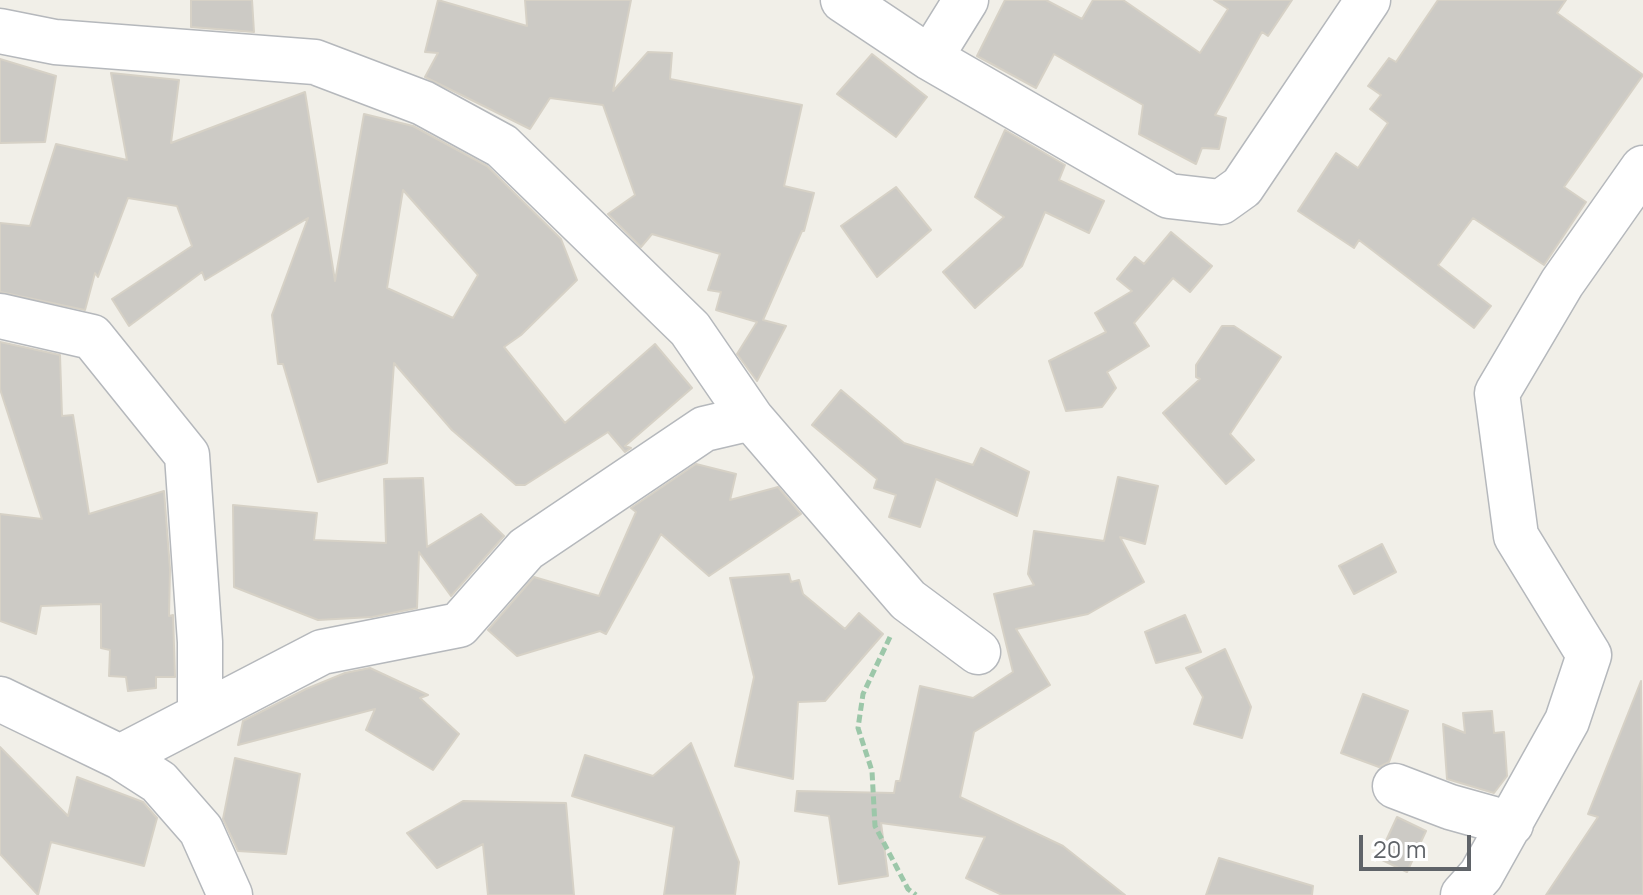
<!DOCTYPE html>
<html>
<head>
<meta charset="utf-8">
<style>
  body { margin:0 }
  #map { position:relative; width:1643px; height:895px; overflow:hidden; background:#f1efe8; font-family:Manrope,sans-serif }
  canvas { display:block }
  .scale { position:absolute; left:1359px; top:835px; width:112px; height:36px; box-sizing:border-box; border:4px solid #5f6368; border-top:0; padding-left:10px; font-size:24px; line-height:28px; white-space:nowrap; color:#5f6368; -webkit-text-stroke:6px #fff; paint-order:stroke }
</style>
</head>
<body>
<div id="map">
<canvas width="1643" height="895"></canvas>
<div class="scale">20 m</div>
</div>
<script>
const g = document.querySelector('canvas').getContext('2d');
g.lineJoin = 'round';
function fillPath(path, color) { g.fillStyle = color; g.fill(path, 'evenodd'); }
function stroke(path, color, width, dash) { g.strokeStyle = color; g.lineWidth = width; g.lineCap = dash ? 'butt' : 'round'; g.setLineDash(dash || []); g.stroke(path); }
const building = new Path2D(`
  M 191,0 L 252,0 L 254,32 L 191,27 Z
  M 438,0 L 527,26 L 525,0 L 631,0 L 613,91 L 648,52 L 672,53 L 670,79 L 802,105 L 784,186 L 814,193 L 804,231 L 802,231 L 763,320 L 786,326 L 757,381 L 737,354 L 757,322 L 716,310 L 721,292 L 708,290 L 720,254 L 652,234 L 641,247 L 608,214 L 635,195 L 603,105 L 550,98 L 530,129 L 425,77 L 438,53 L 425,52 Z
  M 1005,0 L 1046,0 L 1082,19 L 1093,0 L 1123,0 L 1200,53 L 1228,9 L 1214,0 L 1292,0 L 1268,36 L 1262,32 L 1215,115 L 1226,118 L 1219,149 L 1202,148 L 1196,164 L 1139,134 L 1143,105 L 1054,54 L 1036,88 L 977,56 Z
  M 1438,0 L 1566,0 L 1557,13 L 1643,75 L 1564,187 L 1586,202 L 1544,265 L 1473,218 L 1438,265 L 1491,306 L 1474,328 L 1359,240 L 1354,248 L 1298,211 L 1336,153 L 1358,168 L 1388,123 L 1370,109 L 1381,95 L 1368,86 L 1389,58 L 1396,62 Z
  M 872,54 L 927,97 L 896,137 L 837,94 Z
  M 0,59 L 56,76 L 45,142 L 0,143 Z
  M 111,73 L 179,80 L 171,143 L 305,92 L 335,281 L 364,114 L 413,126 L 487,166 L 561,239 L 577,280 L 521,335 L 504,347 L 565,423 L 655,344 L 692,388 L 625,446 L 631,448 L 625,452 L 608,432 L 525,485 L 516,485 L 452,430 L 394,363 L 387,463 L 318,482 L 283,364 L 278,364 L 272,315 L 308,218 L 205,280 L 202,272 L 129,326 L 112,299 L 192,246 L 177,206 L 128,198 L 98,277 L 95,273 L 85,310 L 0,292 L 0,223 L 30,226 L 56,144 L 127,160 ZM 403,190 L 478,275 L 453,318 L 387,288 Z
  M 1005,130 L 1065,165 L 1059,180 L 1104,201 L 1089,233 L 1045,212 L 1022,266 L 975,308 L 943,272 L 1004,217 L 975,197 Z
  M 896,187 L 931,230 L 877,277 L 841,226 Z
  M 1171,232 L 1212,266 L 1190,292 L 1173,278 L 1134,323 L 1149,346 L 1107,372 L 1116,388 L 1102,407 L 1066,411 L 1049,361 L 1106,332 L 1095,313 L 1132,291 L 1117,279 L 1135,257 L 1144,264 Z
  M 1222,326 L 1234,326 L 1281,357 L 1230,434 L 1254,460 L 1226,484 L 1163,413 L 1200,379 L 1196,377 L 1196,365 Z
  M 0,342 L 60,355 L 62,416 L 73,415 L 89,514 L 164,491 L 170,569 L 169,616 L 173,615 L 175,677 L 156,677 L 156,688 L 128,691 L 126,677 L 109,676 L 110,650 L 101,648 L 101,604 L 41,606 L 36,634 L 0,621 L 0,514 L 42,519 L 0,389 Z
  M 841,390 L 904,443 L 973,465 L 981,448 L 1029,472 L 1017,516 L 936,479 L 920,527 L 889,517 L 896,495 L 874,488 L 877,479 L 812,425 Z
  M 696,464 L 736,474 L 730,500 L 778,487 L 801,514 L 709,576 L 661,534 L 606,634 L 600,631 L 517,656 L 488,630 L 534,577 L 599,596 L 636,512 L 631,508 Z
  M 1118,477 L 1158,486 L 1145,544 L 1120,537 L 1144,582 L 1088,614 L 1016,629 L 1050,685 L 974,732 L 960,797 L 1063,846 L 1125,895 L 1002,895 L 966,878 L 985,837 L 881,823 L 888,876 L 839,884 L 829,816 L 795,811 L 797,791 L 894,793 L 896,781 L 900,781 L 920,686 L 973,698 L 1013,672 L 994,594 L 1034,585 L 1028,574 L 1034,531 L 1104,541 Z
  M 423,478 L 427,547 L 481,514 L 504,536 L 451,596 L 419,552 L 417,608 L 372,617 L 318,620 L 234,587 L 233,505 L 317,513 L 314,540 L 386,543 L 384,479 Z
  M 1382,544 L 1396,572 L 1354,594 L 1339,566 Z
  M 789,574 L 791,582 L 799,580 L 803,594 L 845,629 L 859,613 L 883,634 L 825,701 L 798,702 L 793,779 L 735,766 L 754,677 L 730,578 Z
  M 1185,615 L 1201,652 L 1156,663 L 1145,632 Z
  M 1225,649 L 1251,707 L 1242,738 L 1194,724 L 1203,697 L 1186,668 Z
  M 370,668 L 428,695 L 420,698 L 459,734 L 433,770 L 366,730 L 375,709 L 238,745 L 243,721 L 306,689 L 345,673 Z
  M 1641,681 L 1643,895 L 1546,895 L 1598,817 L 1588,814 Z
  M 1363,694 L 1408,711 L 1389,762 L 1379,767 L 1341,753 Z
  M 1492,711 L 1494,733 L 1504,732 L 1507,776 L 1494,793 L 1447,779 L 1443,724 L 1465,733 L 1463,713 Z
  M 691,743 L 739,862 L 735,895 L 664,895 L 674,827 L 572,796 L 585,755 L 653,776 Z
  M 0,747 L 68,816 L 77,777 L 143,802 L 157,818 L 144,866 L 51,842 L 38,895 L 0,854 Z
  M 235,758 L 300,774 L 286,854 L 238,851 L 223,819 Z
  M 463,801 L 566,803 L 574,895 L 488,895 L 483,844 L 437,868 L 407,833 Z
  M 1397,817 L 1426,831 L 1407,872 L 1378,858 Z
  M 1219,858 L 1313,886 L 1312,895 L 1206,895 Z`);
fillPath(building, '#cccac5');
stroke(building, '#d6d1c6', 2);
const minor = new Path2D(`
  M 843,0 L 930,58 L 1169,196 L 1221,202 L 1242,187 L 1368,0
  M 0,31 L 55,42 L 315,62 L 423,103 L 502,146 L 690,329 L 751,418 L 908,600 L 978,652
  M 930,58 L 966,0
  M 0,316 L 92,337 L 187,455 L 200,642 L 200,714
  M 0,699 L 120,757 L 159,782 L 201,830 L 230,895
  M 120,757 L 322,652 L 459,625 L 526,549 L 704,429 L 751,418
  M 1395,786 L 1450,807 L 1511,824
  M 1463,895 L 1481,875 L 1567,721 L 1589,655 L 1516,536 L 1497,393 L 1562,283 L 1643,168`);
stroke(minor, '#b5b8bc', 47);
stroke(new Path2D(`
  M 890,637 L 863,694 L 858,728 L 872,771 L 875,826 L 908,889 L 916,895`), '#9cc7a9', 5, [8, 4]);
stroke(minor, '#fff', 44);
</script>
</body>
</html>
